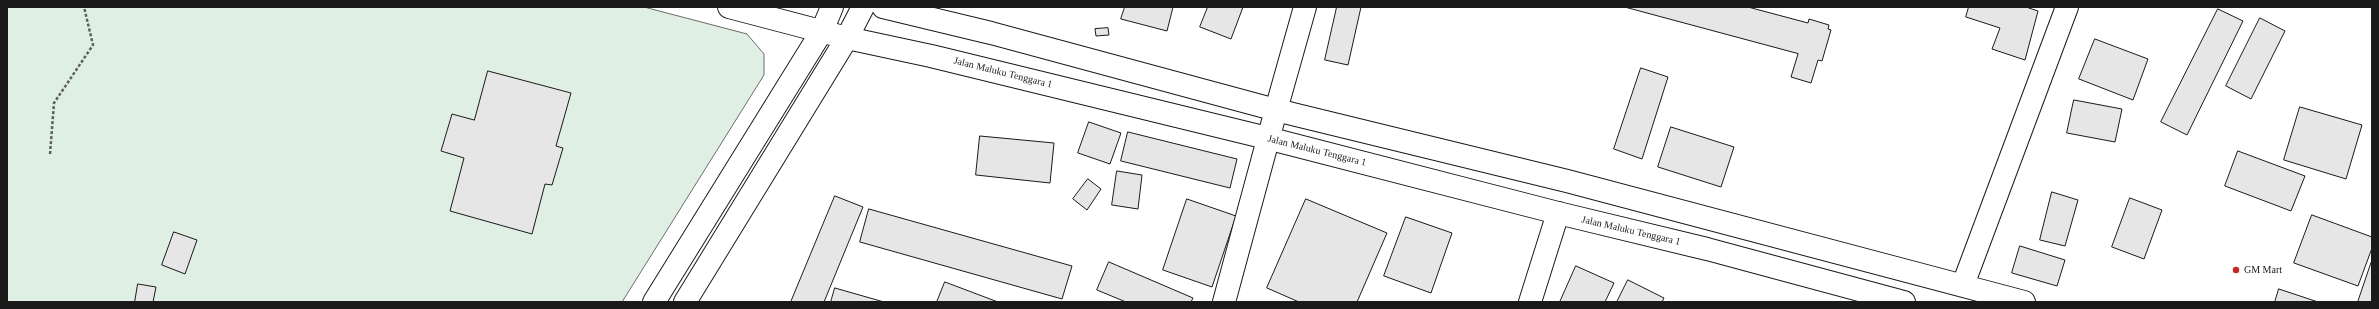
<!DOCTYPE html>
<html>
<head>
<meta charset="utf-8">
<style>
  body { margin:0 }
  #map { position:relative; width:2379px; height:309px; overflow:hidden; background:#fff; font-family:"Times New Roman",serif }
  canvas { display:block }
  .frame { position:absolute; inset:0; border:8px solid #1a1a1a; pointer-events:none }
</style>
</head>
<body>
<div id="map">
<canvas width="2379" height="309"></canvas>
<div class="frame"></div>
</div>
<script>
const g = document.querySelector('canvas').getContext('2d');
g.lineJoin = 'round';
function fillPath(path, color) { g.fillStyle = color; g.fill(path, 'evenodd'); }
function stroke(path, color, width, dash) { g.strokeStyle = color; g.lineWidth = width; g.lineCap = dash ? 'butt' : 'round'; g.setLineDash(dash || []); g.stroke(path); }
function drawText(font, color, halo, rows, align = 'center') {
  g.font = font + ' "Times New Roman",serif'; g.lineWidth = 3; g.setLineDash([]); g.textBaseline = 'middle'; g.strokeStyle = halo; g.fillStyle = color; for (const [text, x, y, turn = 0] of rows) {
    g.save(); g.translate(x, y); g.rotate((+turn || 0) * Math.PI / 180); g.textAlign = isNaN(turn) ? turn : align; if (halo) g.strokeText(text, 0, 0); g.fillText(text, 0, 0); g.restore();
  }
}
const green = new Path2D(`
  M 7,7 L 644,7 L 747,34 L 764,54 L 764,75 L 622,302 L 7,302 Z`);
fillPath(green, '#e0efe3');
stroke(green, '#6a6a6a', 1);
const building = new Path2D(`
  M 1125,7 L 1173,7 L 1167,31 L 1121,19 Z
  M 1208,7 L 1243,7 L 1231,39 L 1200,27 Z
  M 1337,7 L 1361,7 L 1348,65 L 1325,60 Z
  M 1625,7 L 1748,7 L 1808,23 L 1809,19 L 1829,25 L 1828,29 L 1831,30 L 1822,61 L 1818,60 L 1811,83 L 1791,77 L 1798,54 Z
  M 1969,7 L 2026,7 L 2038,11 L 2025,60 L 1992,49 L 2000,28 L 1966,17 Z
  M 2218,9 L 2243,21 L 2187,135 L 2161,122 Z
  M 2260,18 L 2285,31 L 2251,99 L 2226,86 Z
  M 1108,28 L 1109,35 L 1096,36 L 1095,29 Z
  M 2095,39 L 2148,59 L 2133,100 L 2079,79 Z
  M 1641,68 L 1668,77 L 1642,159 L 1614,149 Z
  M 488,71 L 571,93 L 556,146 L 563,148 L 552,185 L 545,184 L 532,234 L 450,211 L 464,158 L 441,151 L 452,114 L 474,120 Z
  M 2074,100 L 2122,109 L 2115,142 L 2067,133 Z
  M 2300,107 L 2362,125 L 2346,179 L 2284,160 Z
  M 1089,122 L 1121,133 L 1110,164 L 1078,153 Z
  M 1671,127 L 1734,147 L 1721,187 L 1658,167 Z
  M 1128,132 L 1237,159 L 1230,188 L 1121,161 Z
  M 980,136 L 1054,143 L 1050,183 L 976,175 Z
  M 2238,151 L 2305,176 L 2291,211 L 2225,186 Z
  M 1117,171 L 1142,175 L 1138,209 L 1112,205 Z
  M 1088,179 L 1101,189 L 1087,210 L 1073,199 Z
  M 2052,192 L 2078,200 L 2065,246 L 2040,240 Z
  M 835,196 L 863,207 L 824,302 L 791,302 Z
  M 2130,198 L 2162,210 L 2144,259 L 2112,247 Z
  M 1187,199 L 1236,216 L 1212,287 L 1163,270 Z
  M 1306,199 L 1387,233 L 1357,302 L 1299,302 L 1267,288 Z
  M 869,209 L 1072,266 L 1062,299 L 860,242 Z
  M 2312,215 L 2372,237 L 2372,248 L 2358,286 L 2294,263 Z
  M 1406,217 L 1452,233 L 1431,293 L 1384,276 Z
  M 174,232 L 197,240 L 185,274 L 162,265 Z
  M 2020,246 L 2065,260 L 2057,286 L 2012,273 Z
  M 2372,260 L 2372,302 L 2358,302 Z
  M 1109,262 L 1193,298 L 1191,302 L 1126,302 L 1097,290 Z
  M 1576,266 L 1614,283 L 1605,302 L 1560,302 Z
  M 1628,280 L 1664,298 L 1662,302 L 1617,302 Z
  M 945,282 L 998,302 L 937,302 Z
  M 138,284 L 156,287 L 153,302 L 135,302 Z
  M 835,288 L 884,302 L 831,302 Z
  M 2279,289 L 2318,302 L 2275,302 Z`);
fillPath(building, '#e6e6e6');
stroke(building, '#1a1a1a', 1);
const minor = new Path2D(`
  M 1276,110 L 1305,7
  M 1963,285 L 2067,7
  M 1530,302 L 1558,213`);
const tertiary = new Path2D(`
  M 654,302 L 822,31 L 832,7
  M 685,302 L 847,38 L 863,7
  M 1224,302 L 1276,110`);
const secondary = new Path2D(`
  M 729,7 L 847,38 L 931,56 L 1267,138 L 1558,213 L 1707,249 L 1904,302
  M 883,7 L 991,33 L 1276,110 L 1567,181 L 2024,302`);
stroke(minor, '#1a1a1a', 24);
stroke(tertiary, '#1a1a1a', 24);
stroke(secondary, '#1a1a1a', 24);
stroke(new Path2D(`
  M 50,154 L 54,103 L 93,45 L 84,7`), '#5f5f5f', 2.5, [3, 2]);
stroke(minor, '#fff', 22);
stroke(tertiary, '#fff', 22);
stroke(secondary, '#fff', 22);
for (const [x, y, r, color] of [
  [2236,270,4,"#c62828"]
]) { const dot = new Path2D(); dot.arc(x, y, r, 0, 2 * Math.PI); g.fillStyle = color; g.fill(dot); stroke(dot, '#fff', 1.5); }
drawText('10px', '#1a1a1a', '#fff', [
  ["Jalan Maluku Tenggara 1",1003,73,14],
  ["Jalan Maluku Tenggara 1",1317,151,14],
  ["Jalan Maluku Tenggara 1",1631,231,13]
]);
drawText('10px', '#1a1a1a', '#fff', [
  ["GM Mart",2244,270]
], 'left');
</script>
</body>
</html>
